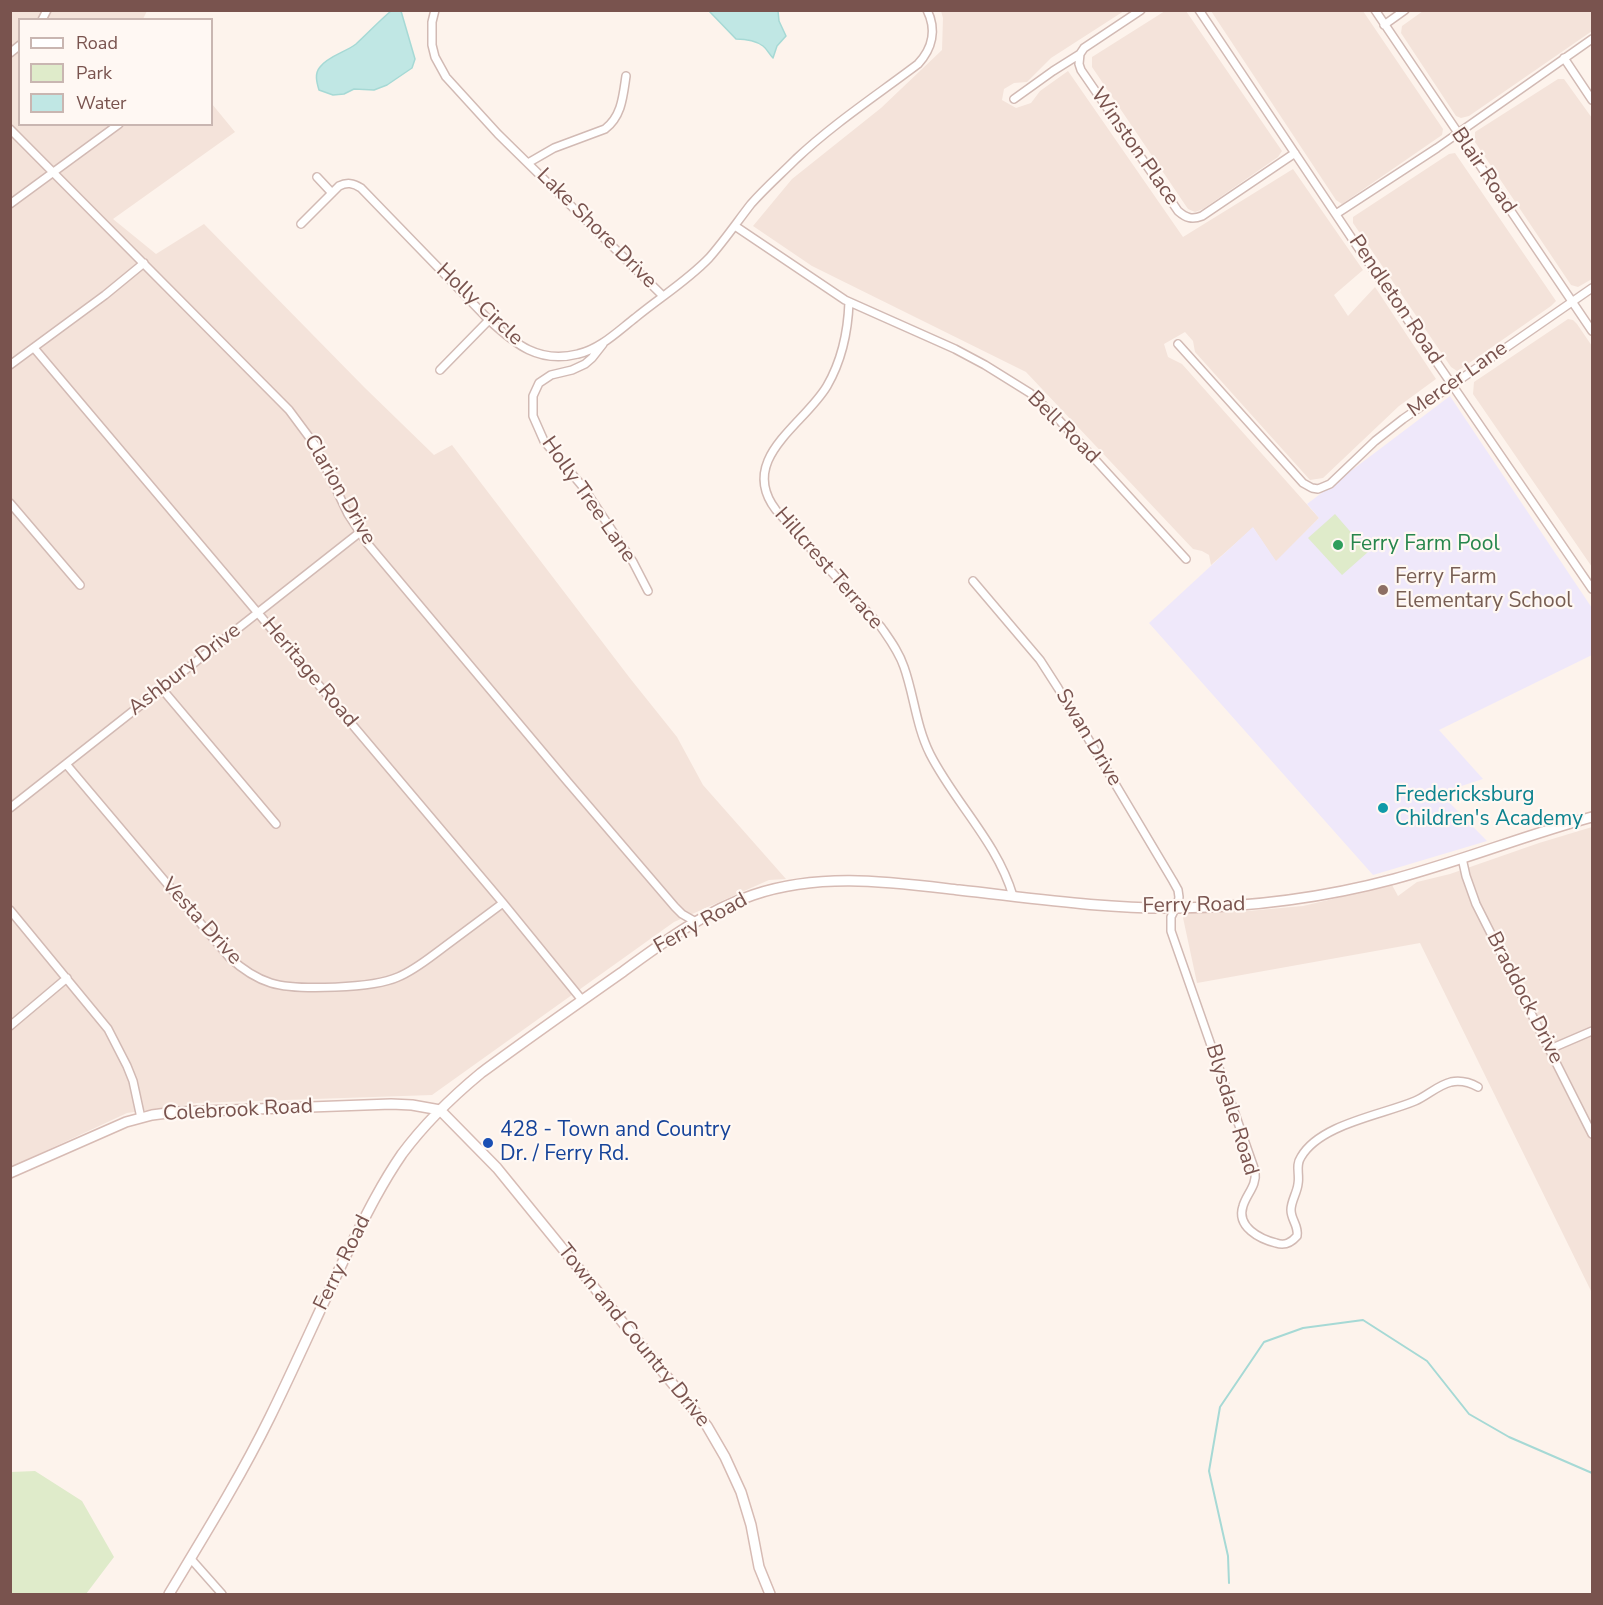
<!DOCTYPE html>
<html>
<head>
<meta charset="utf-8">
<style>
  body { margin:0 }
  #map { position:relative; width:1603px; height:1605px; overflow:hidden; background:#fdf3ec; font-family:"Nunito Sans",sans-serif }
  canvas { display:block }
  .frame { position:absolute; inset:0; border:12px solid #79534e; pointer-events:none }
  .legend { position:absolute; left:18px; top:18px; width:195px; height:108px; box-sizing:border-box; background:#fff8f3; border:2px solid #c9b6b1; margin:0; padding:8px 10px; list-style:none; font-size:18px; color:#79534e }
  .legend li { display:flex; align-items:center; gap:12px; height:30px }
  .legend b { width:30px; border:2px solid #c9b6b1 }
</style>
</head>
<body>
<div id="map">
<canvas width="1603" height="1605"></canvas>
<div class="frame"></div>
<ul class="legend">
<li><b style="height:8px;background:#fff"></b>Road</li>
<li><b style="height:16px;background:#dfebca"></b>Park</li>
<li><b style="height:16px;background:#c0e7e4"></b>Water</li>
</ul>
</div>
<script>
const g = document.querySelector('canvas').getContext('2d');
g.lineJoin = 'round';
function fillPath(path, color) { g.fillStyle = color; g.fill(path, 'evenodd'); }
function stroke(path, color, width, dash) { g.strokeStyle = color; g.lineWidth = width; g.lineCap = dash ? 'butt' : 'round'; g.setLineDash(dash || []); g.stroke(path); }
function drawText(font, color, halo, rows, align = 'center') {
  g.font = font + ' "Nunito Sans",sans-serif'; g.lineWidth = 4.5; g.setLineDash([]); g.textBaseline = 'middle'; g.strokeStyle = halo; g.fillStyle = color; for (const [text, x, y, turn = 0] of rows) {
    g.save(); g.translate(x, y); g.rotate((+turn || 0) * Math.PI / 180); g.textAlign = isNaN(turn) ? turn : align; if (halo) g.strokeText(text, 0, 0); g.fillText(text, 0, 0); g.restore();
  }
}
fillPath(new Path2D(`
  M 10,11 L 147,11 L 143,19 L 20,20 L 20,124 L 212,124 L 212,104 L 235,132 L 113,219 L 156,254 L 204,224 L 364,387 L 434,455 L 452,445 L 629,677 L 677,737 L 703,785 L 786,879 L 769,880 L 674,922 L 432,1095 L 197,1103 L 127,1113 L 11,1167 Z
  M 941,11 L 1124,11 L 1051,58 L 1027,82 L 1014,83 L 1004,89 L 1002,100 L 1016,108 L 1031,103 L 1040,91 L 1068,71 L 1183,237 L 1293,169 L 1363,270 L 1334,295 L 1348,316 L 1375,287 L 1436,379 L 1399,406 L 1323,478 L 1310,480 L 1195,352 L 1193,341 L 1185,332 L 1164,344 L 1168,357 L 1182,364 L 1319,518 L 1276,562 L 1253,528 L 1211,565 L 1209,555 L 1202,551 L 1193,549 L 1026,372 L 812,266 L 753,226 L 792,179 L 881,108 L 942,50 L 943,18 Z
  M 1165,11 L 1186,11 L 1282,151 L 1278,157 L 1203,209 L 1195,212 L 1188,209 L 1092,67 L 1092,57 Z
  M 1211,11 L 1363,11 L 1443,129 L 1442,135 L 1342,204 L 1336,200 Z
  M 1423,11 L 1592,11 L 1592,31 L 1469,116 L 1461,118 L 1456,116 L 1401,33 L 1402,26 Z
  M 1558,79 L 1564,79 L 1592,118 L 1592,279 L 1578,287 L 1571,285 L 1475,142 L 1475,132 Z
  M 1455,153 L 1556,301 L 1551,306 L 1462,368 L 1457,371 L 1451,367 L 1353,223 L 1353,217 L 1449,154 Z
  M 1568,319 L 1573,320 L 1577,324 L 1592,346 L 1592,567 L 1473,394 L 1474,382 Z
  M 1592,827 L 1592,1293 L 1420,943 L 1197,983 L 1182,913 L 1237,912 L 1303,906 L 1392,885 L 1398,896 L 1417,882 L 1450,874 L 1539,843 Z`), '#f4e3da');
fillPath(new Path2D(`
  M 1450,396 L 1592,608 L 1592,655 L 1439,730 L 1483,779 L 1440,793 L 1487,841 L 1373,875 L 1149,623 L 1253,527 L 1276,561 L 1319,518 L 1307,504 Z`), '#efe8fa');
fillPath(new Path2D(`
  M 1335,514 L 1368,552 L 1342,575 L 1308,538 Z
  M 35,1471 L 82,1501 L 114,1557 L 86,1594 L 11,1594 L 11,1472 Z`), '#dfebca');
const water = new Path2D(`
  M 391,11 L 401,11 L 415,59 L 412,68 L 387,85 L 374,90 L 354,89 L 344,94 L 333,95 L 319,90 C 317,83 314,74 320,67 C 328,56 346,52 356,44 C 368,33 379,21 391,11 Z
  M 709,11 L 778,11 L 779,21 L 786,36 L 777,46 L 773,58 C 769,54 767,49 763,46 C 755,40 746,39 736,39 Z`);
fillPath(water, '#c0e7e4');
stroke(water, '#a6d9d5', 1.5);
stroke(new Path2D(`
  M 1229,1583 L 1228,1556 L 1209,1471 L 1220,1407 L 1264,1342 L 1303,1328 L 1363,1320 L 1427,1361 L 1469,1414 L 1509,1437 L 1592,1473`), '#a6d9d5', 2);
const street = new Path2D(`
  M 435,10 L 432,22 L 432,45 L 435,57 L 446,77 L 498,134 L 663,296
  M 1199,10 L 1357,246 L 1592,589
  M 1375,10 L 1592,331
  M 42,20 L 47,10
  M 1384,25 L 1405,10
  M 10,53 L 20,45
  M 1080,54 L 1079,64 L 1081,70 L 1178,211 C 1186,218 1192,220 1202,216 L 1295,153
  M 1564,58 L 1592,100
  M 1014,99 L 1053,71 L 1080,54 L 1084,48 L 1141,10
  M 10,129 L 289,410 L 315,445 L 348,514 L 367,543 L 567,781 L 675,907 L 682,914 L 696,922
  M 528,163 L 554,148 L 605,129 C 622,116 623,96 626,76
  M 317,177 L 332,193
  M 10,204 L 119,124
  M 1336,214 L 1437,148 L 1592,39
  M 301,224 L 339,186 C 347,182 353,183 361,188 L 489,320 C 515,344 539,364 578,354 C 600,349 617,332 635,318 C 659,298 687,281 709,258 C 724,241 737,222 751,204 C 765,188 781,174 796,159 C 833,124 877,95 918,64 C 932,49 937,30 927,10
  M 735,226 L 845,300 L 955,349 L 985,365 L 1030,393 L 1059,420 L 1186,559
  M 849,302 C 848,331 842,360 827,386 C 804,425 737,459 776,510 L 881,627 C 890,640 899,652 904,667 C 914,695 916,726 930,754 C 955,803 997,842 1013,896
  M 603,344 L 592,358 L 585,364 L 572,370 L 551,375 L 539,383 L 533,396 L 533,416 L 544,441 L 583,487 L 633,562 L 648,591
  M 1178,344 L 1303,483 L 1312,488 L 1318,489 L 1330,484 L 1375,441 L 1403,419 L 1592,288
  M 34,348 L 503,903 L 582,1000
  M 10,365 L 105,295 L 144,263
  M 440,370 L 489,320
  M 10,503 L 80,585
  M 973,581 L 1040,660 L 1058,688 L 1173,881 L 1178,890 L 1179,897 L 1178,903 L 1171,917 L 1171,931 L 1255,1171 C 1257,1186 1247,1193 1243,1206 C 1236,1227 1260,1239 1276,1243 C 1285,1246 1291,1243 1297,1236 C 1299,1226 1291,1220 1291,1210 C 1291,1201 1297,1193 1298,1184 C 1300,1174 1295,1166 1301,1157 C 1320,1124 1382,1115 1415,1101 C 1427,1096 1438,1085 1451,1082 C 1461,1080 1469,1082 1478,1087
  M 162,689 L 276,824
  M 66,764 L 229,957 C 242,969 255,978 271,983 C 297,991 374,988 398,977 C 415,970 429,958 444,947 C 464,932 483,918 503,903
  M 10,808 L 359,533
  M 1462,858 L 1466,876 L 1476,904 L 1592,1134
  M 10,910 L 108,1029 L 127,1066 L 133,1081 L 141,1118
  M 10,1026 L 67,978
  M 1550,1049 L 1592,1031
  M 191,1559 L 222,1594`);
const secondary = new Path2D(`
  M 440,1110 L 497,1168 L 707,1426 L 725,1457 L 741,1492 L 751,1525 L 759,1567 L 770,1594
  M 10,1173 L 126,1122 L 152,1115 L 175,1112 L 391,1104 L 412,1105 L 440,1110
  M 169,1594 C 204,1536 240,1478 270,1417 C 298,1360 323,1302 351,1245 C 367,1213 382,1183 402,1154 C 425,1123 452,1097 481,1073 C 527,1039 574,1006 621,973 C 662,943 705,911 753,895 C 821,872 890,882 959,890 C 1032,898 1104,909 1178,908 C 1251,907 1323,898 1394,879 C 1461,861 1526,835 1592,817`);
stroke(street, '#d2bab4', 10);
stroke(secondary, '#d7bbb4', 12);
stroke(street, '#fff', 7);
stroke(secondary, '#fff', 9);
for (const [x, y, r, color] of [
  [1338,545,6,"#2e9e5b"],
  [1383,590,6,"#8d6e63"],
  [1383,808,6,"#0f9aa8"],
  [488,1143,6,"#1a4fb4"]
]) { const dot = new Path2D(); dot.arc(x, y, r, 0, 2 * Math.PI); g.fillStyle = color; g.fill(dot); stroke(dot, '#fff8f3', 2); }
drawText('21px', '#79534e', '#fff8f3', [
  ["Winston Place",1134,147,55],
  ["Blair Road",1483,171,56],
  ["Lake Shore Drive",596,229,45],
  ["Pendleton Road",1395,300,56],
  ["Holly Circle",479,305,43],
  ["Mercer Lane",1458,380,-35],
  ["Bell Road",1063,428,45],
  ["Clarion Drive",339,490,60],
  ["Holly Tree Lane",588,500,55],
  ["Hillcrest Terrace",828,569,49],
  ["Ashbury Drive",185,670,-38],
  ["Heritage Road",309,673,50],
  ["Swan Drive",1088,738,59],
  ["Ferry Road",1194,906,-1],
  ["Vesta Drive",201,922,48],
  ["Ferry Road",701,924,-29],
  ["Braddock Drive",1524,998,63],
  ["Blysdale Road",1231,1110,73],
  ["Colebrook Road",238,1111,-3],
  ["Ferry Road",343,1263,-64],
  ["Town and Country Drive",633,1336,51]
]);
drawText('21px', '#27864d', '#fff8f3', [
  ["Ferry Farm Pool",1350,545]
], 'left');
drawText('21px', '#785e54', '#fff8f3', [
  ["Ferry Farm",1395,578],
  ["Elementary School",1395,602]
], 'left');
drawText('21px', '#0d838f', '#fff8f3', [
  ["Fredericksburg",1395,796],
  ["Children's Academy",1395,820]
], 'left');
drawText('21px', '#164399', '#fff8f3', [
  ["428 - Town and Country",500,1131],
  ["Dr. / Ferry Rd.",500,1155]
], 'left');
</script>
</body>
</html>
